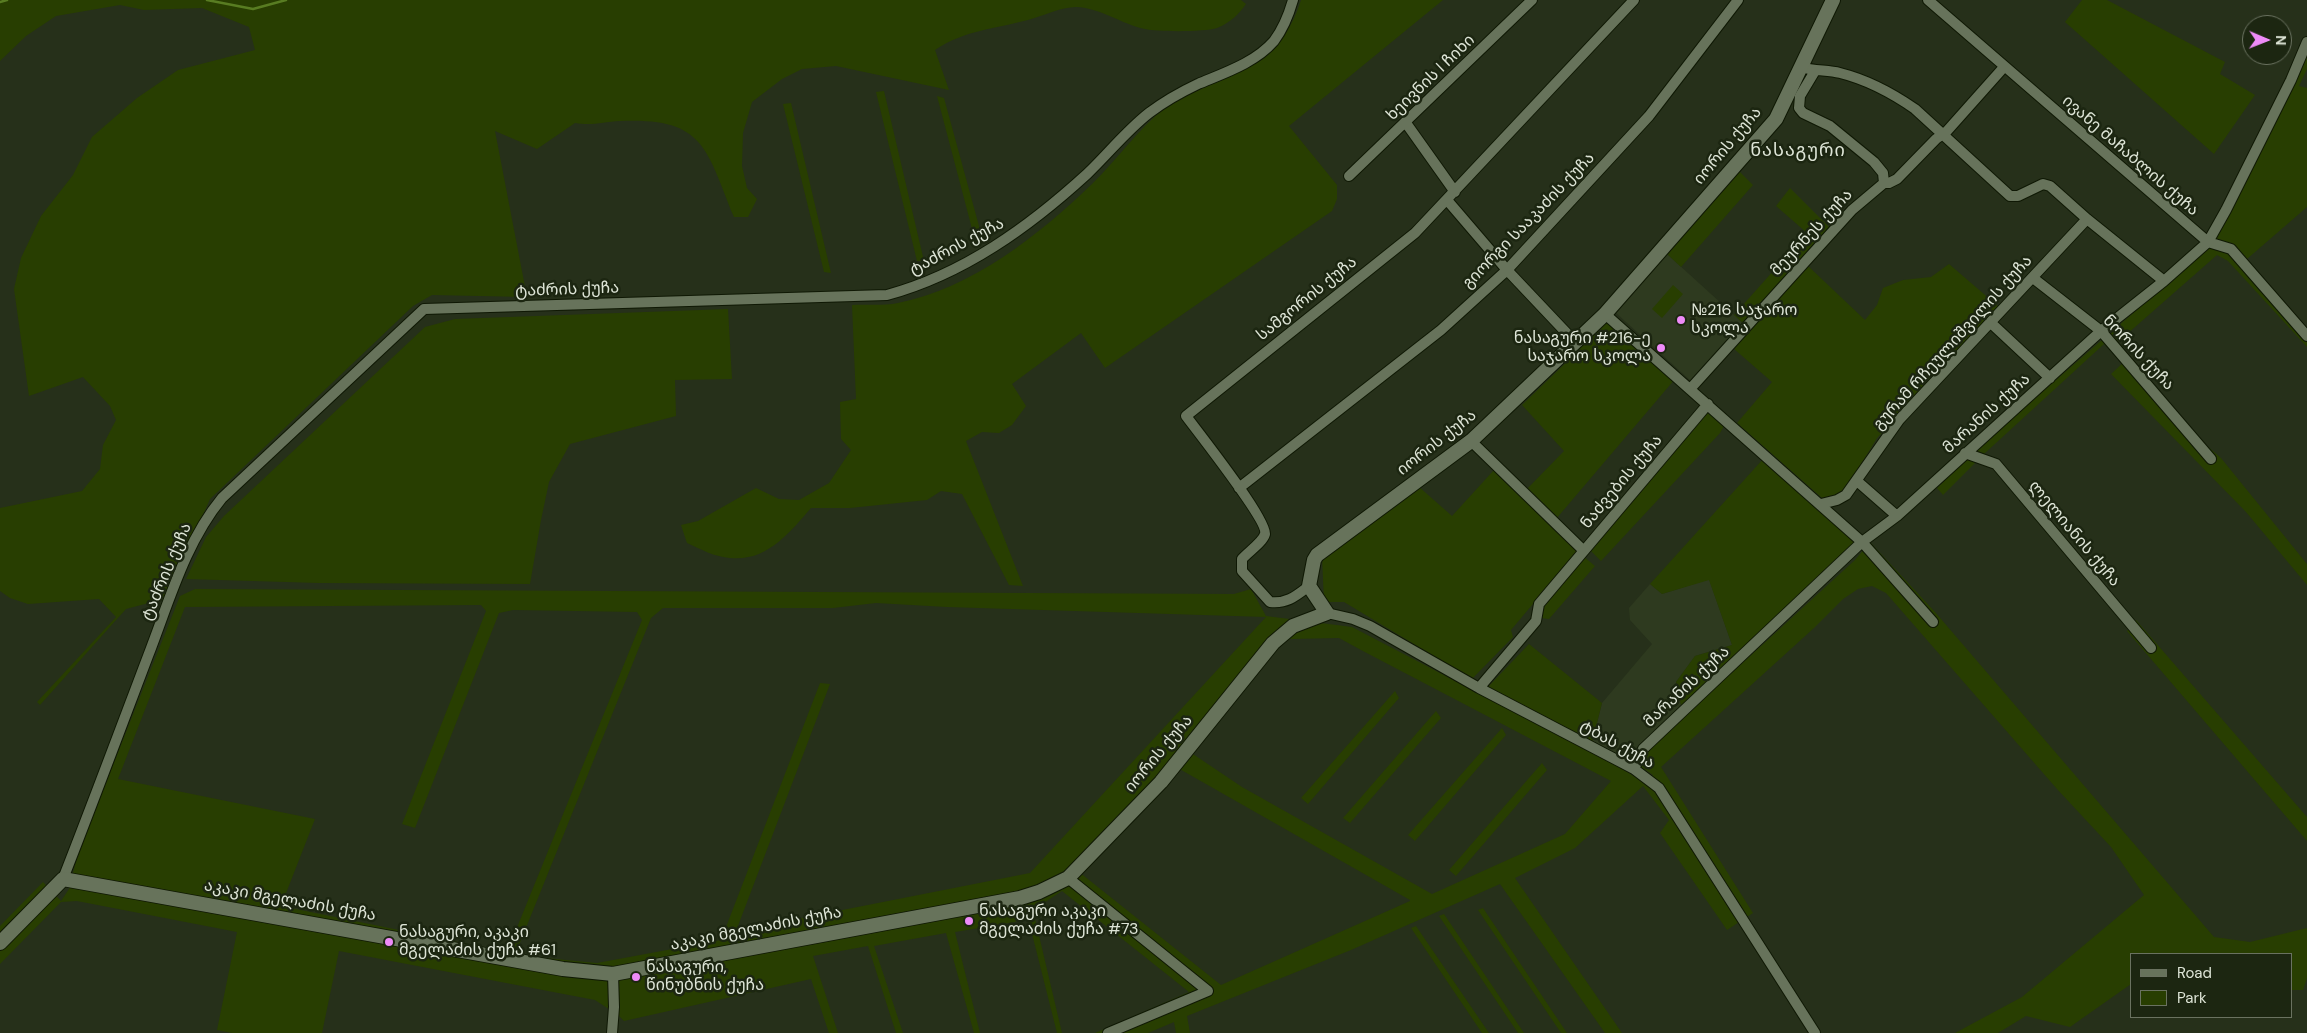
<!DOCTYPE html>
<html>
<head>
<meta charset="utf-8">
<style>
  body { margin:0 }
  #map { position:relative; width:2307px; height:1033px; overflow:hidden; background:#26301a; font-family:"DM Sans",sans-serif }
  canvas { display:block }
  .legend { position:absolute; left:2130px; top:953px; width:162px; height:65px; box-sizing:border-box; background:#1c2611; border:1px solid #6a7260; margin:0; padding:6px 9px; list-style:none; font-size:15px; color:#dee5d7 }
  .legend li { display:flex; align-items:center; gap:10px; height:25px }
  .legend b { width:25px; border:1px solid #6a7260 }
  .north { position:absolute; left:2242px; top:15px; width:50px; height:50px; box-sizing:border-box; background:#1c2611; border:1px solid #6a7260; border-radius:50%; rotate:91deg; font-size:14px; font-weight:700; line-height:20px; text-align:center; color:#dee5d7 }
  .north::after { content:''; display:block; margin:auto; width:18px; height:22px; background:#ee8bf8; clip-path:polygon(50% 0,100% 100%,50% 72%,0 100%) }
</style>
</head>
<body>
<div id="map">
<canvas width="2307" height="1033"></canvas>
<ul class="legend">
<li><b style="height:6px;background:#67735b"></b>Road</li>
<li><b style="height:14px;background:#283e01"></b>Park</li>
</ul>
<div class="north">N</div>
</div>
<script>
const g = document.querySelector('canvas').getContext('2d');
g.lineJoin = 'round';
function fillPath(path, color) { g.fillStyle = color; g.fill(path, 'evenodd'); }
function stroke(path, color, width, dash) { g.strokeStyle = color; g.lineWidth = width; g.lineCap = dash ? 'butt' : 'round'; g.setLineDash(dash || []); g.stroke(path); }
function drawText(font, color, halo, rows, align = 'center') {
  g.font = font + ' "DM Sans","Noto Sans Georgian",sans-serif'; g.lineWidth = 5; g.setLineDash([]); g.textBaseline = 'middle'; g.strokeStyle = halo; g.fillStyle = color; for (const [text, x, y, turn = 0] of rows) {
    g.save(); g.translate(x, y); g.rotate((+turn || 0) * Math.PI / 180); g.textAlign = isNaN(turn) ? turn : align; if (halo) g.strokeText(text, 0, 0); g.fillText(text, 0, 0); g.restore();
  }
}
fillPath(new Path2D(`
  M 1667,254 L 1744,324 L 1692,382 L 1615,312 Z
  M 1709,579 L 1732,645 L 1695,656 L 1676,682 L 1682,710 L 1626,760 L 1592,743 L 1602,703 L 1652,644 L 1630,620 L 1629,608 L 1650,584 L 1662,594 Z`), '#2e3a1f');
fillPath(new Path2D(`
  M 0,0 L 1241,0 L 1246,4 C 1239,14 1230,23 1217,28 C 1205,32 1158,32 1145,29 C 1121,24 1101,8 1076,7 C 1061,7 1043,16 1028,20 C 994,29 965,30 935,50 L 949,90 L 836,66 L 802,69 L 782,79 L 752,102 L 743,133 L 742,166 L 747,188 L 757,199 L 748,217 L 734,217 C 706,149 705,117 620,121 C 603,122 592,126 575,123 L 537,149 L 495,131 L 527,297 L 432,295 L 413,306 L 210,499 L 165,601 L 160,600 L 126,609 L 40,705 L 37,702 L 116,617 L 99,599 L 28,604 L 10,598 L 0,591 L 0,508 L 82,491 L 100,469 L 103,445 L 116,420 L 110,406 L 83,377 L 29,396 L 14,289 L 21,258 L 41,216 L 73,175 L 92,137 L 137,98 L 178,70 L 255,50 L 249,27 L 202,8 L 144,10 L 120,5 L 56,16 L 26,36 L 0,61 Z
  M 1301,0 L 1443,0 L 1289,126 L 1337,185 L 1337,199 L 1332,211 L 1105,368 L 1081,333 L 1012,384 L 1026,406 L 1012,425 L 999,433 L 982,432 L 966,441 L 1023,586 L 1009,585 L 962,494 L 941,491 L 927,500 L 850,508 L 811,508 C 790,532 767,562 730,558 C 715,557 700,549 687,543 L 681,525 L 698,521 L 756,488 L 779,499 L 799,500 L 829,483 L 851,450 L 841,439 L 840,402 L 856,399 L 852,305 C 867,304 883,306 898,303 C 972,288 1038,236 1092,184 C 1117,160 1137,130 1165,108 C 1179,97 1196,91 1212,84 C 1257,66 1286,48 1301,0 Z
  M 2082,0 L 2107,0 L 2225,62 L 2220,74 L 2255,95 L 2214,154 L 2065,22 Z
  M 2307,54 L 2307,69 L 2299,86 L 2307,88 L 2307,207 L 2247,259 L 2307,328 L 2307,347 L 2228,261 L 2217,255 L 2110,349 L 2104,344 L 1984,454 L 1943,495 L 1937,488 L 1975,450 L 2192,262 Z
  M 884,91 L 924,261 L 917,261 L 876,92 Z
  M 937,96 L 944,98 L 982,237 L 975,240 Z
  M 791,103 L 831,273 L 824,272 L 783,104 Z
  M 1739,171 L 1753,185 L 1681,267 L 1667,254 Z
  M 1790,188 L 1830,228 L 1744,324 L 1734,315 L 1807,233 L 1776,206 Z
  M 1806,264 L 1865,320 L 1877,305 L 1883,288 L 1903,280 L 1931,277 L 1949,264 L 1999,307 L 1877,438 L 1846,489 L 1837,496 L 1822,498 L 1737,423 L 1772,382 L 1733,348 Z
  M 1673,285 L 1683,294 L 1662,318 L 1652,309 Z
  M 728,309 L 732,379 L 675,380 L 676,416 L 570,444 L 549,482 L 541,520 L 530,584 L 319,583 L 186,579 L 206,537 L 224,516 L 425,327 L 455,319 Z
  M 1604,319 L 1675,379 L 1556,519 L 1526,490 L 1564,451 L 1522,405 L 1577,352 Z
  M 2125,361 L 2159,404 L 2221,458 L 2307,564 L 2307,585 L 2246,512 L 2111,374 Z
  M 1706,413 L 1711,413 L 1724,426 L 1720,433 L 1601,561 L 1590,550 Z
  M 1764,458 L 1856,542 L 1682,710 L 1676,682 L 1695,656 L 1732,645 L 1709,580 L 1662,594 L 1650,584 Z
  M 1494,470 L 1580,548 L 1511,630 L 1513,637 L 1472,679 L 1344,602 L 1324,602 L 1322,556 L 1418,486 L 1452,516 Z
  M 1870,542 L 1935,612 L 2214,937 L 2250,942 L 2307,928 L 2307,978 L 2303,990 L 2291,990 L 2291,954 L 2131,954 L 2131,984 L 2070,1027 L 2026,1016 L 1998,1033 L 1955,1033 L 2022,997 L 2144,895 L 2111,847 L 2057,789 L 1886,593 L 1872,586 L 1858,589 L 1843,599 L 1814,628 L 1661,767 L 1753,913 L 1727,930 L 1660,833 L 1669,820 L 1643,786 L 1575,848 L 1515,878 L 1622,1033 L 1605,1033 L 1500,884 L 1351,950 L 1187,1016 L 1190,1033 L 1176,1033 L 1174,1022 L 1148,1033 L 1095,1033 L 1189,992 L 1062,891 L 1033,910 L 1062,1033 L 1057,1033 L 1027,914 L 1015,922 L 955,932 L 980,1033 L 974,1033 L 946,933 L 874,946 L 903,1033 L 896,1033 L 868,946 L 813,956 L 838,1033 L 829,1033 L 811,979 L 624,1021 L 618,1015 L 595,1000 L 339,951 L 322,1033 L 232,1033 L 217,1030 L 237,932 L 77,901 L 61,902 L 0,964 L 0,926 L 43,882 L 61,901 L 69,889 L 78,853 L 180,596 L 195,589 L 1234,594 L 1251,589 L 1266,616 L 1352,627 L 1618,766 L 1646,784 L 1653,775 L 1641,767 L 1643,754 L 1855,560 ZM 876,603 L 947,607 L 1266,617 L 1030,873 L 736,931 L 830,684 L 820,683 L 721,940 L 597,963 L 515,955 L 651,618 L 663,608 L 833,608 ZM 481,605 L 486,611 L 402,824 L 415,828 L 499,613 L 513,610 L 637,612 L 642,620 L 507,952 L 281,906 L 315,819 L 118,779 L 185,607 ZM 1339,638 L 1361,650 L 1611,781 L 1565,834 L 1432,894 L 1242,787 L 1181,746 L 1259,657 L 1290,639 ZM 1169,763 L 1410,900 L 1410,901 L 1221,985 L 1079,872 Z
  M 1583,556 L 1595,566 L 1549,619 L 1541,618 L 1542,606 Z
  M 2136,620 L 2307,817 L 2307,841 L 2127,631 Z
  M 1529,644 L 1602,703 L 1592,743 L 1488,687 Z
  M 1395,691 L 1399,698 L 1308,804 L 1301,798 Z
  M 1436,711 L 1441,718 L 1350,823 L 1343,818 Z
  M 1502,728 L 1506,735 L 1415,841 L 1408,835 Z
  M 1542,763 L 1547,770 L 1456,876 L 1449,870 Z
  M 1483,908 L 1567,1033 L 1561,1033 L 1478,910 Z
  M 1444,914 L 1524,1033 L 1518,1033 L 1439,916 Z
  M 1416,926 L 1489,1033 L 1482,1033 L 1411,928 Z`), '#283e01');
stroke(new Path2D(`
  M 207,0 L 253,9 L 286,0
  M 0,2 L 7,0`), '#587c22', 2.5);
const street = new Path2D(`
  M 1928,0 L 2208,242 L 2231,249 L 2307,336
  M 1801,67 C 1814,71 1827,70 1840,73 C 1868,80 1892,93 1915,109 L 2010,196 L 2018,196 L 2043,184 L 2050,186 L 2087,219 L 2164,281
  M 1815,71 L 1800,96 L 1799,108 L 1803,113 L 1830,126 L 1874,162 L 1883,173 L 1884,183
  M 1406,123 L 1455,192
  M 1349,176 L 1532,0
  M 1447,200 L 1507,270 L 1576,343
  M 2033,278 L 2101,331 L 2211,459
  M 1605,314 L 1862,542 L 1933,622
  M 1991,323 L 2050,378
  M 1691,388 L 1852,210 L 1884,183 L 1889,183 L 1897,179 L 1936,139 L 1947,131 L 2004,67
  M 1471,441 L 1583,550
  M 1965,453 L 1996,464 L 2151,648
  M 1857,481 L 1897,516
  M 1239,488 L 1441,330 L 1507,270 L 1649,116 L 1738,0
  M 1821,504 L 1837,500 L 1846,495 L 1899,420 L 2087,219
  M 1309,586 C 1296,596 1287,604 1270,602 L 1242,571 L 1242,559 C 1248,552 1263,542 1265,534 C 1268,521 1198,432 1186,416 L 1415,233 L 1634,0
  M 1327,613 L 1353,619 L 1370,626 L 1479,688 L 1634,769 L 1659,788 L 1815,1033
  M 1479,688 L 1536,621 L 1539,604 L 1708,404
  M 1634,769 L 1643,749 L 1862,542 L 1897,516 L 2101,331 L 2164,281 L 2208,242 L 2226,210 L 2291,80 L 2307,42
  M 1068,878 L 1208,991 L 1108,1033
  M 63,879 C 92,805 120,730 148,656 C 169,602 185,543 222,498 L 424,309 L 887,295 C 964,274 1029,227 1087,174 C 1108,154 1126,131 1149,113 C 1165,101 1181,92 1198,84 C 1224,73 1255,63 1274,41 C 1283,29 1289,14 1293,0
  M 612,1033 L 614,1007 L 613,974`);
const secondary = new Path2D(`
  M 0,943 L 63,879 L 563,969 L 613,974 L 1020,898 L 1039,892 L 1068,878 L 1161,782 L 1273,643 L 1293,626 L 1327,613 L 1309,586 L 1314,560 L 1317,555 L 1471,441 L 1605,314 L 1776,119 L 1833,0`);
stroke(street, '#0f1804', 12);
stroke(secondary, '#0f1804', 16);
stroke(street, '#67735b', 10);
stroke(secondary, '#67735b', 14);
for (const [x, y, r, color] of [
  [1681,320,5,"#ee8bf8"],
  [1661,348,5,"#ee8bf8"],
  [969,921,5,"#ee8bf8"],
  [389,942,5,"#ee8bf8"],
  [636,977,5,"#ee8bf8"]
]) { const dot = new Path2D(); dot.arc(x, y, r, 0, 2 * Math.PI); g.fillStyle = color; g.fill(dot); stroke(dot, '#1c2611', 2); }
drawText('16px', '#dee5d7', '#1c2611', [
  ["ხეივნის I ჩიხი",1431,78,-44],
  ["იორის ქუჩა",1728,146,-50],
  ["ივანე მაჩაბლის ქუჩა",2130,156,41],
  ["გიორგი სააკაძის ქუჩა",1529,221,-46],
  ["მეურნეს ქუჩა",1812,233,-47],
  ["ტაძრის ქუჩა",957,247,-28],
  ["ტაძრის ქუჩა",567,290,-2],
  ["სამგორის ქუჩა",1307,299,-39],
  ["გურამ რჩეულიშვილის ქუჩა",1953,343,-48],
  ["ნორის ქუჩა",2138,353,47],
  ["მარანის ქუჩა",1987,414,-42],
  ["იორის ქუჩა",1437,443,-38],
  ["ნაძვების ქუჩა",1622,482,-50],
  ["ლელიანის ქუჩა",2074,534,50],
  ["ტაძრის ქუჩა",167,572,-67],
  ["მარანის ქუჩა",1687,687,-43],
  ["ტბას ქუჩა",1617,745,29],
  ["იორის ქუჩა",1159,754,-50],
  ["აკაკი მგელაძის ქუჩა",290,901,10],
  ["აკაკი მგელაძის ქუჩა",756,929,-11]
]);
drawText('16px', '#dee5d7', '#1c2611', [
  ["№216 საჯარო",1691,311],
  ["სკოლა",1691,329],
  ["ნასაგური #216-ე",1651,339,"right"],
  ["საჯარო სკოლა",1651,357,"right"],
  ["ნასაგური აკაკი",979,912],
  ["მგელაძის ქუჩა #73",979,930],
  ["ნასაგური, აკაკი",399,933],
  ["მგელაძის ქუჩა #61",399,951],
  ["ნასაგური,",646,968],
  ["წინუბნის ქუჩა",646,986]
], 'left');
g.letterSpacing = '1px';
drawText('18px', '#dee5d7', '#1c2611', [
  ["ნასაგური",1798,151]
]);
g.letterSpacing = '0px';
</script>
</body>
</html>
